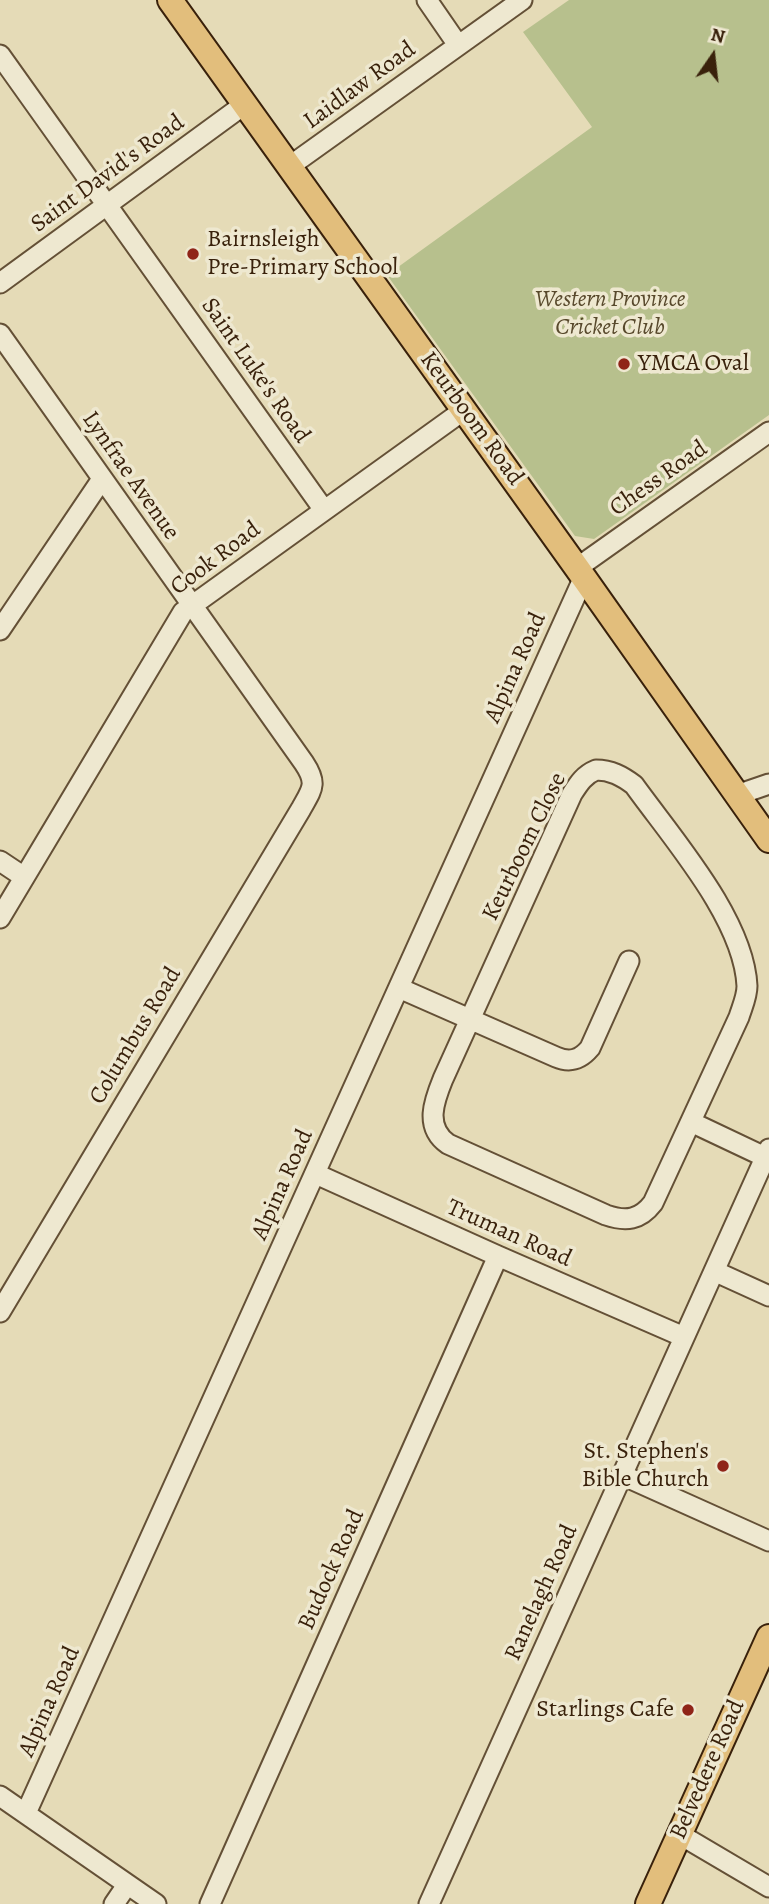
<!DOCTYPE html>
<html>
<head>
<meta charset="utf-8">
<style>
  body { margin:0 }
  #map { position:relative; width:769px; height:1904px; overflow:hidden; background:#e5dbb7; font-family:Alegreya,serif }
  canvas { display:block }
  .north { position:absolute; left:678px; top:21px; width:70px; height:70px; -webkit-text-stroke:5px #eee8d0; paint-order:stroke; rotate:14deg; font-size:19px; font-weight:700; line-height:28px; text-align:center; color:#39210b }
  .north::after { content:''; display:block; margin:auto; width:24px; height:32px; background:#39210b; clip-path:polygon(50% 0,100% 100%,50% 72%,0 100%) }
</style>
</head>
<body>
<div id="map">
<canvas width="769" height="1904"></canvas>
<div class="north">N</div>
</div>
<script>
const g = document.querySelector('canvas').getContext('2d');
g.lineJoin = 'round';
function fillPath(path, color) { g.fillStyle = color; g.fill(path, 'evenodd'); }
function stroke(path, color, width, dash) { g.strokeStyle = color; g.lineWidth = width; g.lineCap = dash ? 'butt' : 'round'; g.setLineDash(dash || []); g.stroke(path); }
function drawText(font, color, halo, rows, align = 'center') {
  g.font = font + ' Alegreya,serif'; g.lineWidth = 7; g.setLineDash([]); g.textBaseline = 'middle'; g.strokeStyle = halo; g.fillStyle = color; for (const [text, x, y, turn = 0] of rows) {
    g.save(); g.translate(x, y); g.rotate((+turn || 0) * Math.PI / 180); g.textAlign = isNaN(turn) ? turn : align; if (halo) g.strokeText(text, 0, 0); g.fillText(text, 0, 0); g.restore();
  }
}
fillPath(new Path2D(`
  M 569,0 L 769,0 L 769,415 L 594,539 L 575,536 L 387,275 L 592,127 L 523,32 Z`), '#b7c08d');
const minor = new Path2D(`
  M 427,0 L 458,45
  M 0,55 L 324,510
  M 290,166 L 522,0
  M 0,283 L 245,104
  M 0,334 L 304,763 C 318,784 312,789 301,809 L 0,1312
  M 577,568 L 769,432
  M 0,630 L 102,479
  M 596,770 C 611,770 622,776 634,785 C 672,838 744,919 747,986 C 747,997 742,1007 739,1017 L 653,1203 C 640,1220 626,1222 606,1215 L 448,1144 C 424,1127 434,1101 443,1079 L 572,794 C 579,783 584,775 596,770 Z
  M 737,795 L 769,784
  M 0,861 L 24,877
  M 0,918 L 183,612 L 464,410
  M 399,988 L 556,1057 C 570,1063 580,1060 590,1048 L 629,961
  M 691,1122 L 765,1157
  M 316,1174 L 498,1256 L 684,1337
  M 714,1271 L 769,1296
  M 622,1475 L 769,1541
  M 0,1796 L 156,1904
  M 26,1813 L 584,577
  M 679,1834 L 769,1887
  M 114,1904 L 127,1885
  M 210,1904 L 498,1256
  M 429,1904 L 769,1149`);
const major = new Path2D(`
  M 170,0 L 577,568 L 769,840
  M 648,1904 L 769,1637`);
stroke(minor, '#645036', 23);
stroke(major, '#39210b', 28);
stroke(minor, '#eee8d0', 19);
stroke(major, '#e2be7c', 24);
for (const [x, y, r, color] of [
  [193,254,7,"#8f2418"],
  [624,364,7,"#8f2418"],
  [723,1466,7,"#8f2418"],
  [688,1710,7,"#8f2418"]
]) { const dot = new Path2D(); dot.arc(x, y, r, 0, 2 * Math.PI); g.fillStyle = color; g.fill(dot); stroke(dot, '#eee8d0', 2.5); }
drawText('24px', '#39210b', '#eee8d0', [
  ["Laidlaw Road",360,86,-36],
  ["Saint David's Road",108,174,-36],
  ["Saint Luke's Road",255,371,55],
  ["Keurboom Road",471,419,54],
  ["Lynfrae Avenue",130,476,55],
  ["Chess Road",659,479,-35],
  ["Cook Road",216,559,-37],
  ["Alpina Road",516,668,-66],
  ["Keurboom Close",525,847,-64],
  ["Columbus Road",136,1036,-59],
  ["Alpina Road",283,1185,-66],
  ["Truman Road",509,1234,24],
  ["Budock Road",332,1570,-66],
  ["Ranelagh Road",542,1593,-66],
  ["Alpina Road",50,1702,-66],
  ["Belvedere Road",708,1770,-66]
]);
drawText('24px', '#39210b', '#eee8d0', [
  ["Bairnsleigh",207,240],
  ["Pre-Primary School",207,268],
  ["YMCA Oval",638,364],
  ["St. Stephen's",709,1452,"right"],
  ["Bible Church",709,1480,"right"],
  ["Starlings Cafe",674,1710,"right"]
], 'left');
drawText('italic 24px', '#58492c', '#eee8d0', [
  ["Western Province",610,300],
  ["Cricket Club",610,328]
]);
</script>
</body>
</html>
